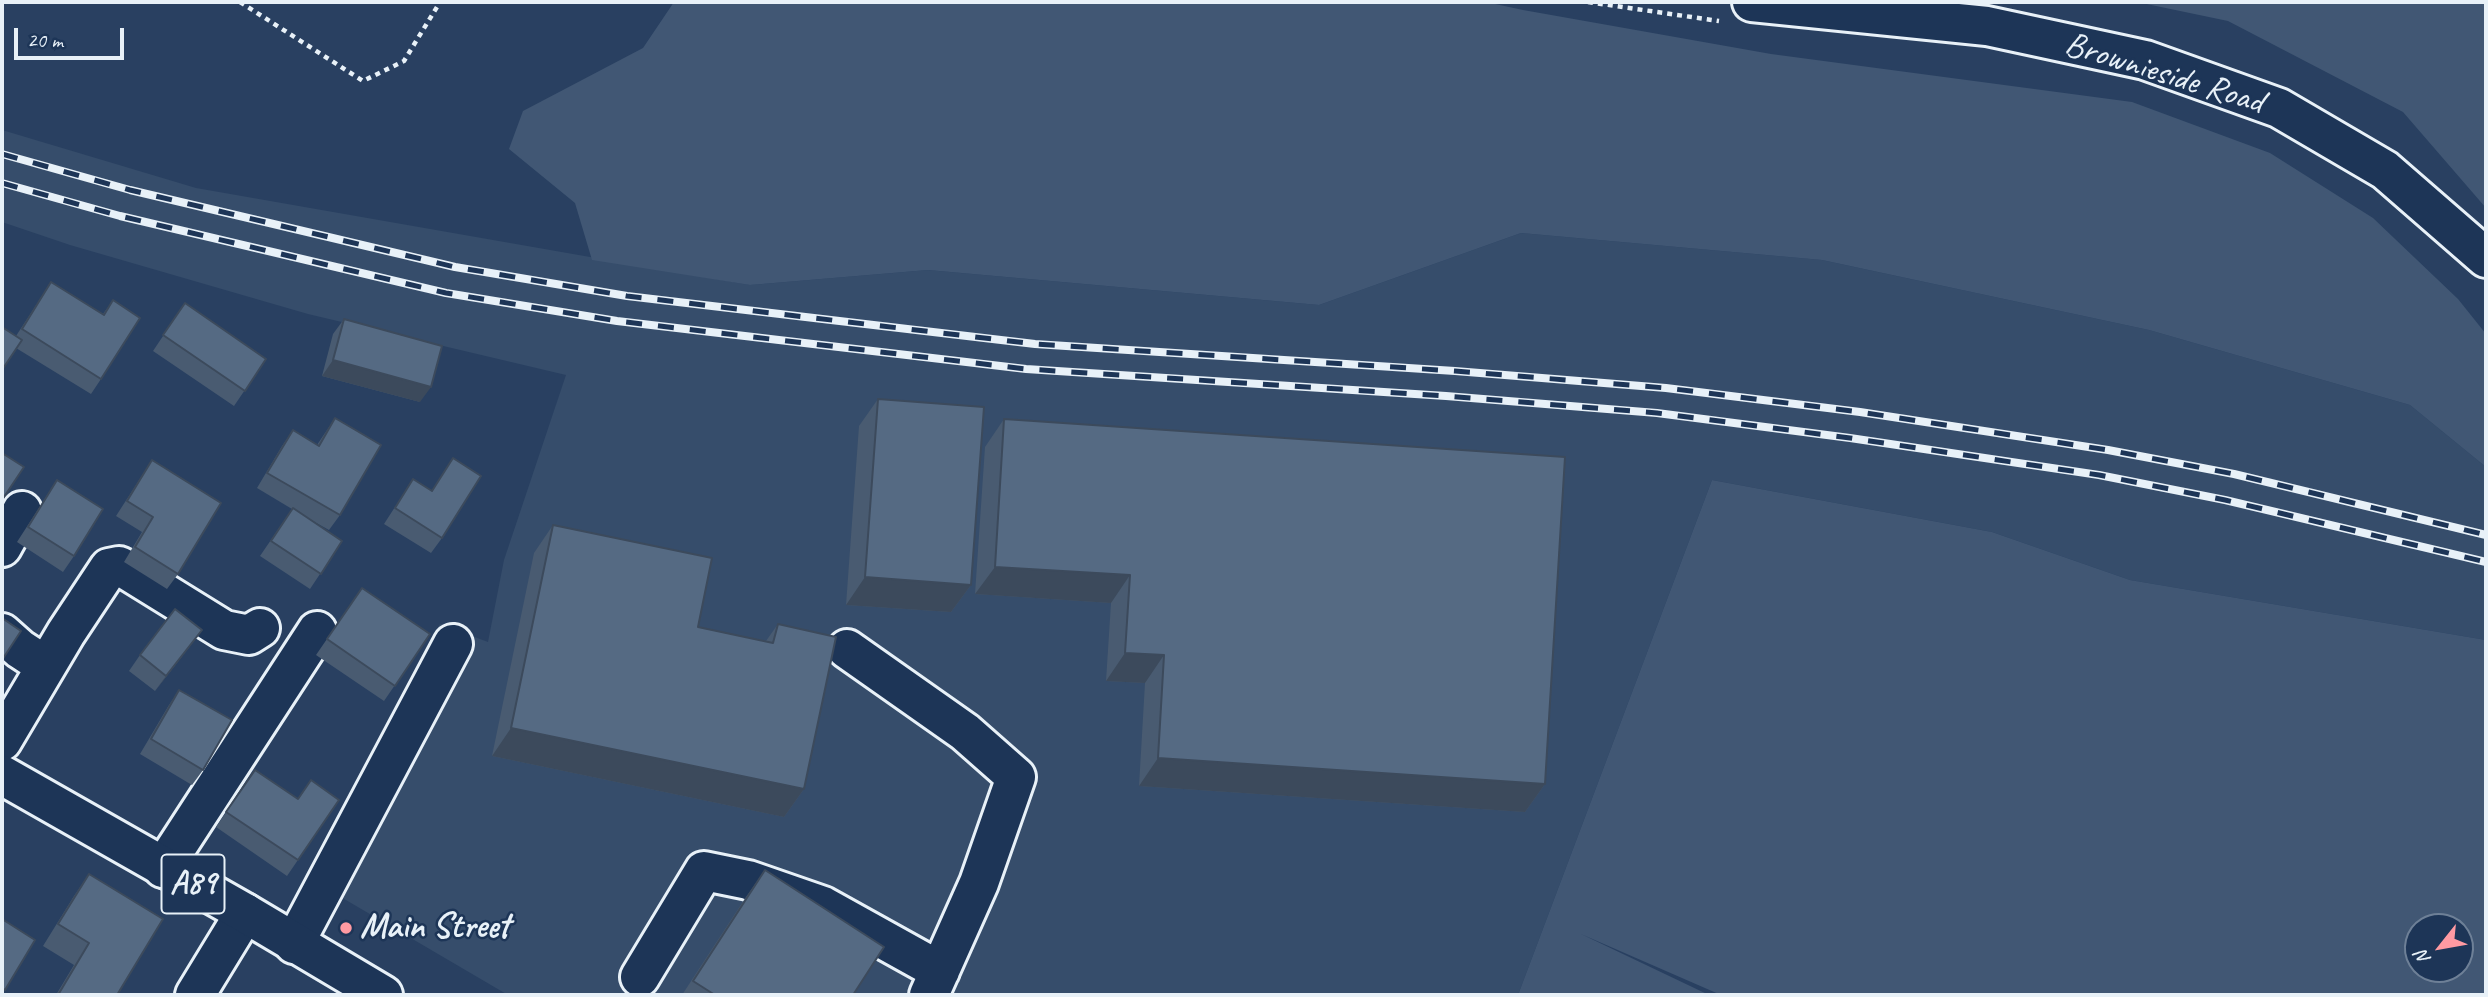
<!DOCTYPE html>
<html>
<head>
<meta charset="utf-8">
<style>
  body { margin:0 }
  #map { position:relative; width:2488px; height:997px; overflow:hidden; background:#294061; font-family:Caveat,sans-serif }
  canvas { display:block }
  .frame { position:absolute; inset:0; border:4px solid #e8f1f8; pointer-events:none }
  .north { position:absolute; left:2404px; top:913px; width:70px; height:70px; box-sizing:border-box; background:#1d3557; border:2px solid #6e8097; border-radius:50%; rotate:239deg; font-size:19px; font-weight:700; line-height:28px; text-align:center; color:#e8f1f8 }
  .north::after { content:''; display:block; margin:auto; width:24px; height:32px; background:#ff9aa2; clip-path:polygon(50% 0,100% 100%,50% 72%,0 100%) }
  .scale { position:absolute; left:14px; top:28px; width:110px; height:32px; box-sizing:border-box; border:4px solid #e8f1f8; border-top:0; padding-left:9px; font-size:21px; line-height:24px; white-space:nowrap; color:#e8f1f8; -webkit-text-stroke:5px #1d3557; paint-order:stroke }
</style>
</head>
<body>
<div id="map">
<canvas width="2488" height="997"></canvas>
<div class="frame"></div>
<div class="north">N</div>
<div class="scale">20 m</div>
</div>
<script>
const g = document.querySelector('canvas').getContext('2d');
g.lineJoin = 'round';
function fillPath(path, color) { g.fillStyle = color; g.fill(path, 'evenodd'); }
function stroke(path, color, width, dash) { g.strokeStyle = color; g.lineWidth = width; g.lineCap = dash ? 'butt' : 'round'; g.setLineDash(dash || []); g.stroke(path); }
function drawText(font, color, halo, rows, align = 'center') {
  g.font = font + ' Caveat,sans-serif'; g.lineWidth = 5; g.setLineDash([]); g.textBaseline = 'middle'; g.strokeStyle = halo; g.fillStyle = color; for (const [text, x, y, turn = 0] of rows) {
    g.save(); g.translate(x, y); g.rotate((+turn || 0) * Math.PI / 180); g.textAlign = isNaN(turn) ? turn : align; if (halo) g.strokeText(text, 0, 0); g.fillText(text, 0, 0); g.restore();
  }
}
fillPath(new Path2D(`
  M 2,130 L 196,188 L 750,285 L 928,270 L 1319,305 L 1521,233 L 1822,260 L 2149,330 L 2410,405 L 2486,467 L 2486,640 L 2130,580 L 1992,532 L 1712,480 L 1518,995 L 508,995 L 305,876 L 440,624 L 488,642 L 504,560 L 566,375 L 308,314 L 70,245 L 2,222 Z`), '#364d6b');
fillPath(new Path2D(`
  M 674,2 L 1486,2 L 1523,10 L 1771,54 L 2132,102 L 2270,153 L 2373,218 L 2458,299 L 2486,334 L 2486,467 L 2410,405 L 2149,330 L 1822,260 L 1521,233 L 1319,305 L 928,270 L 750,285 L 592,260 L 575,203 L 509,149 L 523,111 L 643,48 Z
  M 2137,2 L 2486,2 L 2486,208 L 2403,112 L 2228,21 Z
  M 1712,480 L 1992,532 L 2130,580 L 2486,640 L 2486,995 L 1721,995 L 1581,934 L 1709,995 L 1518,995 ZM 2460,927 L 2460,969 L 2418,969 L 2418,927 Z`), '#415774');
const minor = new Path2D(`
  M 1752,2 L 1987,26 L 2145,60 L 2279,108 L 2385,170 L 2486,258
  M 2,547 L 22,511
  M 2,633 L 20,649 L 46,666
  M 847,649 L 965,732 L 1016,777 L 979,883 L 929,995
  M 2,741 L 66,633 L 109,568 L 119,566 L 127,570 L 224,630 L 249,635 L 260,628
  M 163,868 L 317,631
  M 294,944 L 453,644
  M 640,977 L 704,871 L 748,880 L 823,906 L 940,971
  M 195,995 L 245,913`);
const major = new Path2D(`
  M 2,775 L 245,913 L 383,995`);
stroke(minor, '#e8f1f8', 44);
stroke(major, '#e8f1f8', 44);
stroke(new Path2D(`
  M 240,2 L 363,81 L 404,61 L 440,2
  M 1588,2 L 1719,21`), '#e8f1f8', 4.5, [5, 5]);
stroke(minor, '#1d3557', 38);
stroke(major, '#1d3557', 38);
const rail = new Path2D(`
  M 2,154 L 130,190 L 455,267 L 627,296 L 1035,344 L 1455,371 L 1666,388 L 1860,412 L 2108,450 L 2234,474 L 2486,535
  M 2,183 L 120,216 L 446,293 L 617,321 L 1026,369 L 1446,396 L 1657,413 L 1850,438 L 2099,475 L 2225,500 L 2486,562`);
stroke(rail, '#e8f1f8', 8);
stroke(rail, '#1d3557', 5, [16]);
fillPath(new Path2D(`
  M 51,282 L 103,314 L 113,300 L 101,379 L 91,394 L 16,348 L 16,336 Z
  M 185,303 L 266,359 L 234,406 L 153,351 Z
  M 344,319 L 420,402 L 322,376 L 333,334 Z
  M 878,399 L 971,585 L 951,612 L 846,605 L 859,426 Z
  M 335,418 L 340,515 L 329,530 L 309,519 L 342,541 L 310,589 L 260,556 L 292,509 L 257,488 L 282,446 L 293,430 L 317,445 Z
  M 1004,419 L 1545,784 L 1525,812 L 1139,786 L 1145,683 L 1106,681 L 1111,603 L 975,594 L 985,447 Z
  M 453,458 L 442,538 L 431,553 L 384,524 L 413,479 L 432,491 Z
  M 152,460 L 178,574 L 167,589 L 124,562 L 142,532 L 116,516 Z
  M 57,480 L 74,556 L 63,572 L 17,542 Z
  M 553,525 L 698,627 L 766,641 L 778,624 L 804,789 L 784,817 L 492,756 L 534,553 Z
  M 362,588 L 430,634 L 384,701 L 316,655 Z
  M 191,645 L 155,691 L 129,671 L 140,655 Z
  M 179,690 L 203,770 L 192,785 L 140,754 L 169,705 Z
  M 255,770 L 298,799 L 339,800 L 287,876 L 216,827 Z
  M 765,870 L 853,995 L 682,995 L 746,897 Z
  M 89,874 L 117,995 L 56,995 L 74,965 L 43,946 L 74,896 Z`), '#495b71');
fillPath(new Path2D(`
  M 333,360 L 431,387 L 420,402 L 322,376 Z
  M 995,567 L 1130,575 L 1111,603 L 975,594 Z
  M 865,577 L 971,585 L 951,612 L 846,605 Z
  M 202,630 L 191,645 L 155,691 L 166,676 Z
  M 1125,653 L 1164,655 L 1145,683 L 1106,681 Z
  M 511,728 L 804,789 L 784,817 L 492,756 Z
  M 1158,758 L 1545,784 L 1525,812 L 1139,786 Z`), '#3c4a5c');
const building = new Path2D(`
  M 51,282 L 104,315 L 113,300 L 140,318 L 101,379 L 22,329 Z
  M 185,303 L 266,359 L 245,391 L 163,335 Z
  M 344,319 L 442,346 L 431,387 L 333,360 Z
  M 2,327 L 22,340 L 2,370 Z
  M 878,399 L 984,407 L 971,585 L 865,577 Z
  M 335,418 L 381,445 L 340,515 L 267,473 L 293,430 L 319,446 Z
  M 1004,419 L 1565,457 L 1545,784 L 1158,758 L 1164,655 L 1125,653 L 1130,575 L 995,567 Z
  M 2,453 L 24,467 L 2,500 Z
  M 453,458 L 481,476 L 442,538 L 395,508 L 413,479 L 432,491 Z
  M 152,460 L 221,503 L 178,574 L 135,547 L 153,517 L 127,501 Z
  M 57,480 L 103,509 L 74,556 L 28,527 Z
  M 293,508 L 342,541 L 321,574 L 271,541 Z
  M 553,525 L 712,558 L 698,627 L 773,643 L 778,624 L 836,637 L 804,789 L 511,728 Z
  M 362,588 L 430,634 L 395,686 L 327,639 Z
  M 175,609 L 202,630 L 166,676 L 140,655 Z
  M 2,618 L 21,631 L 2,660 Z
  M 179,690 L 232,720 L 203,770 L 151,739 Z
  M 255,770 L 298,799 L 311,780 L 339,800 L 298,860 L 226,812 Z
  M 765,870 L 884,947 L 853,995 L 715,995 L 693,981 Z
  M 89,874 L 163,919 L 117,995 L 58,995 L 89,943 L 58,924 Z
  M 2,919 L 35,940 L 5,990 L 2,988 Z`);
fillPath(building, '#556a83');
stroke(building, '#3c4a5c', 2);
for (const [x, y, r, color] of [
  [346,928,7,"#ff9aa2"]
]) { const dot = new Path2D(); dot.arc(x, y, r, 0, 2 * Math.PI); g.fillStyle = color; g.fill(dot); stroke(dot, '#1d3557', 2.5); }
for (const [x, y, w] of [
  [193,884,63]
]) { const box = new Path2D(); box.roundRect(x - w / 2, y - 29.5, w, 59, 5); g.fillStyle = '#1d3557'; g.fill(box); stroke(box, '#e8f1f8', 2); }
drawText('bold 33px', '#e8f1f8', null, [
  ["A89",193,884]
]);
drawText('35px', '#e8f1f8', '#1d3557', [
  ["Brownieside Road",2164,74,17]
]);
drawText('bold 35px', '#e8f1f8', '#1d3557', [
  ["Main Street",360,928]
], 'left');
</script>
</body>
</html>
